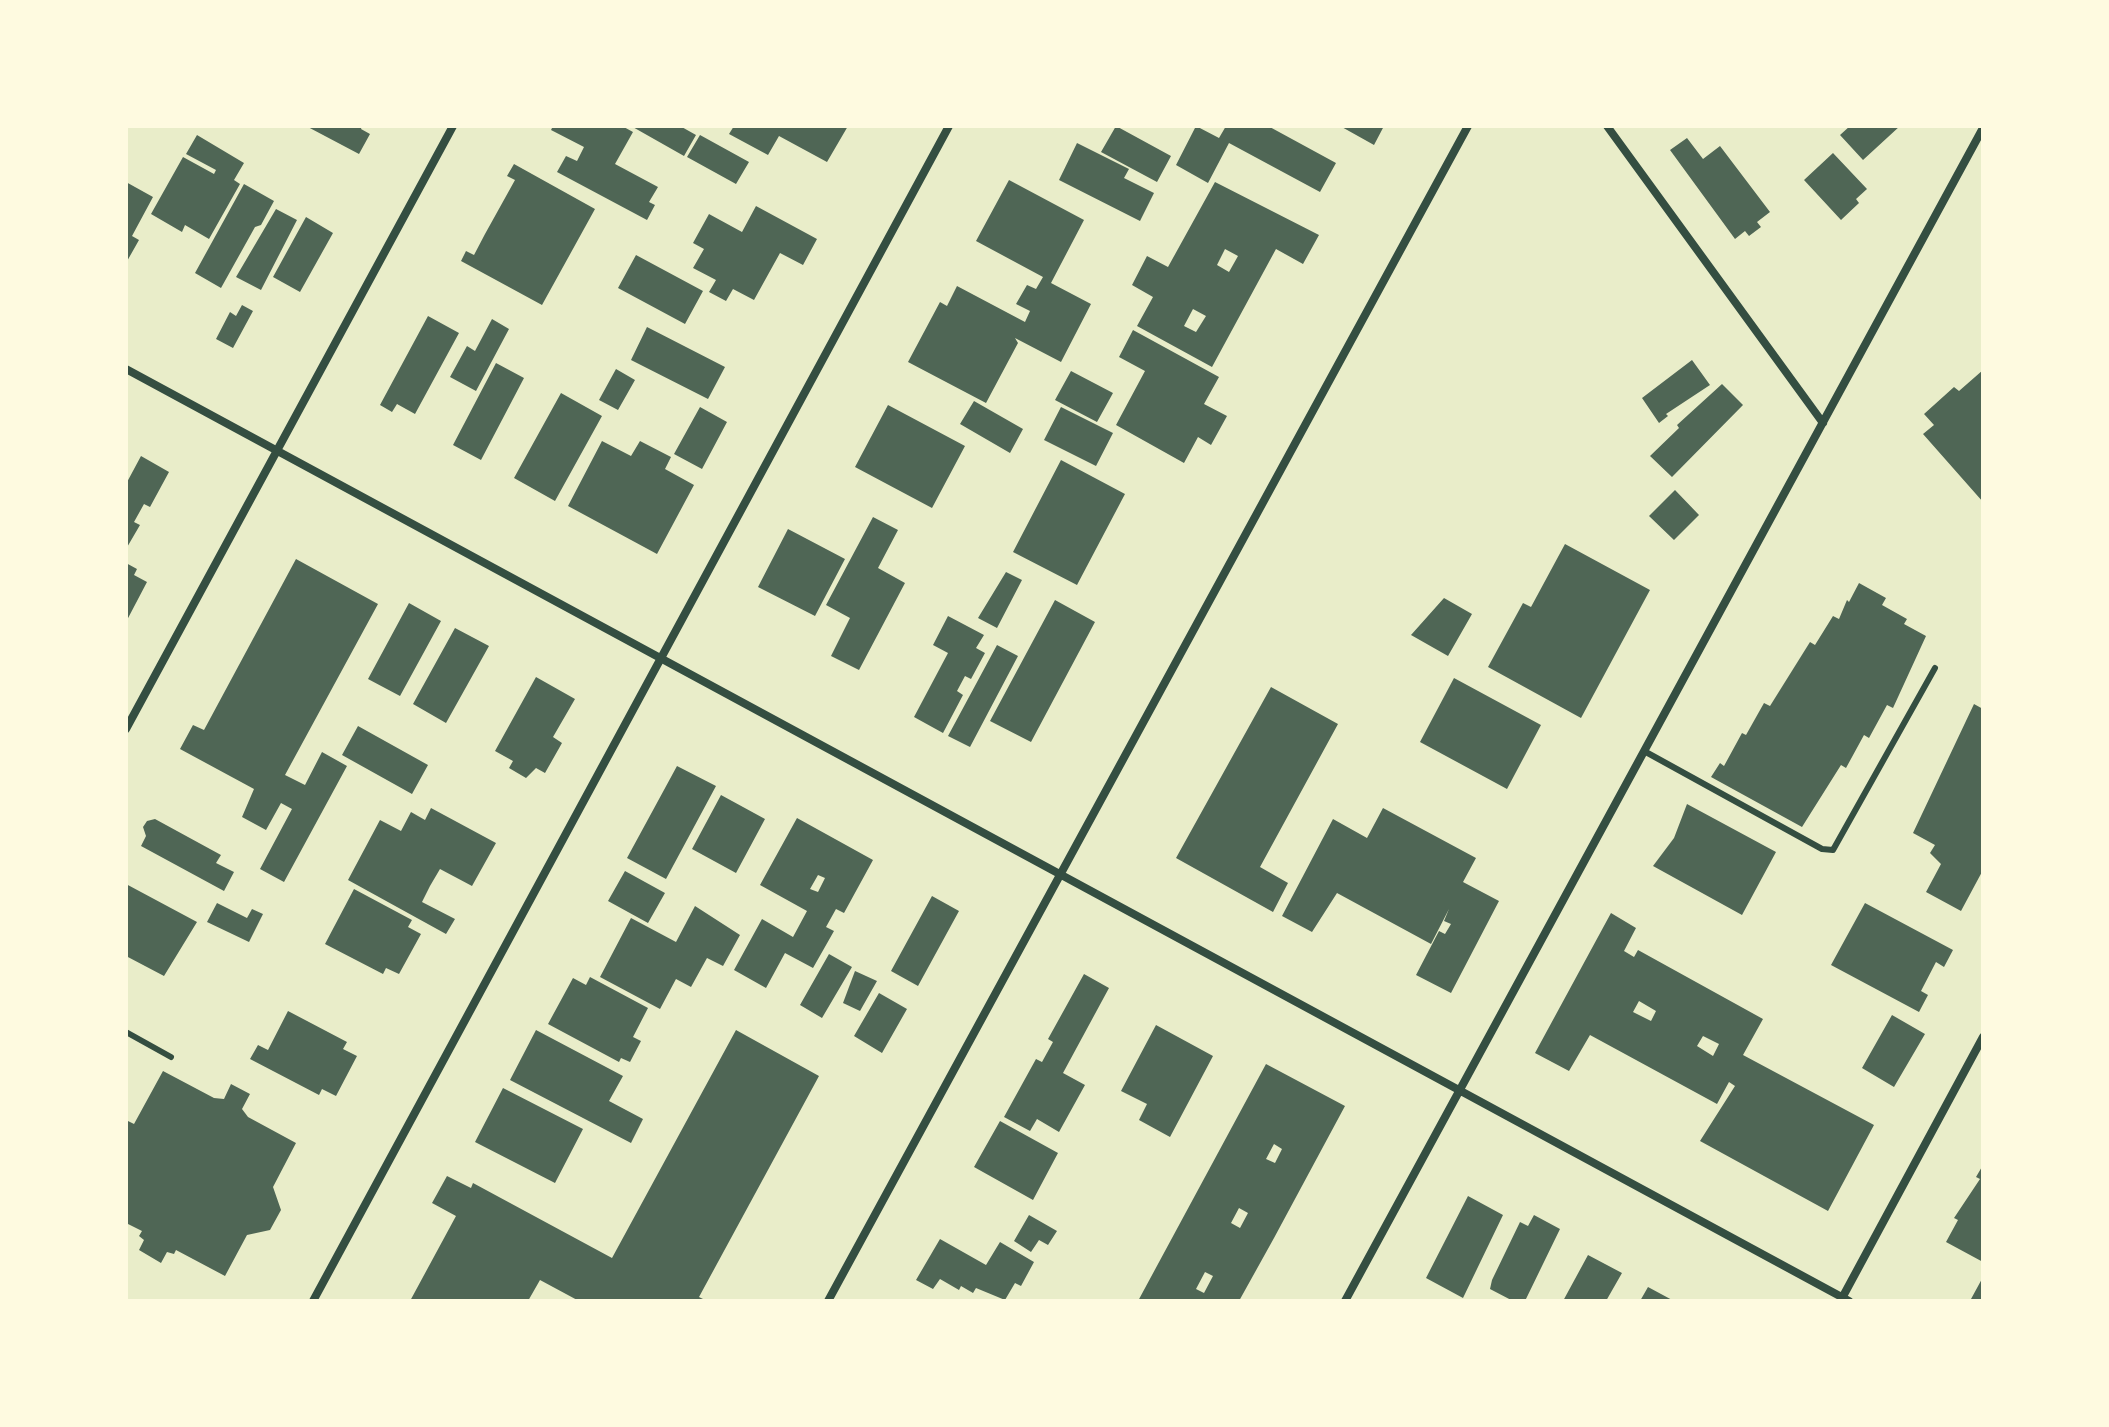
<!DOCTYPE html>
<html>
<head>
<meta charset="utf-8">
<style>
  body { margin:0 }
  #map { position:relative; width:2109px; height:1427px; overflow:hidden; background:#e9edc9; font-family:Quicksand,sans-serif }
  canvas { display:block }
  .frame { position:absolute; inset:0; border:128px solid #fefae0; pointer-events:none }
</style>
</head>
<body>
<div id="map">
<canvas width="2109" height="1427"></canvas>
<div class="frame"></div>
</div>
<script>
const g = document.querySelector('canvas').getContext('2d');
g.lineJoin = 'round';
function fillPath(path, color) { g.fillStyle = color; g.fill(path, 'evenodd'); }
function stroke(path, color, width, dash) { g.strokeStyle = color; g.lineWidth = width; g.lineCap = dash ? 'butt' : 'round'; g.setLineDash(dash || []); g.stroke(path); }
fillPath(new Path2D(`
  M 306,126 L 362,126 L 361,129 L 370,134 L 359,154 Z
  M 553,126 L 622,126 L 633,132 L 615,164 L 658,187 L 649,202 L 655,205 L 647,220 L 557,172 L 566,156 L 577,161 L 584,147 L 551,130 Z
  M 631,126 L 680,126 L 696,135 L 684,156 Z
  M 734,126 L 848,126 L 827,162 L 779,136 L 768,155 L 729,134 Z
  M 1116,126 L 1171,156 L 1157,182 L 1101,152 Z
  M 1196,126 L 1219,138 L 1226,126 L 1268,126 L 1336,163 L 1320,192 L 1229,143 L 1208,183 L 1176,165 Z
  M 1340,126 L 1384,126 L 1374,145 Z
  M 1850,126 L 1900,126 L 1863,160 L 1840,135 Z
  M 197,135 L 244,163 L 234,180 L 240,184 L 209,239 L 185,225 L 182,232 L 151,214 L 183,157 L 214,174 L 216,170 L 186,154 Z
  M 700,135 L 749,162 L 736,184 L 687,157 Z
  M 1687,138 L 1703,159 L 1720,146 L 1770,212 L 1757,222 L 1761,227 L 1749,236 L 1745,231 L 1735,239 L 1670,150 Z
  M 1077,143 L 1129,169 L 1124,178 L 1154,193 L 1140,221 L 1059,180 Z
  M 1833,153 L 1867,189 L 1856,199 L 1859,203 L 1841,220 L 1804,180 Z
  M 514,164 L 595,209 L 542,305 L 461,261 L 466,251 L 474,255 L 485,234 L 515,180 L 507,176 Z
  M 1009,180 L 1084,220 L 1051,283 L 1091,304 L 1061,362 L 1015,338 L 1018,343 L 986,403 L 908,362 L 940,302 L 947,306 L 957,286 L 1025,322 L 1030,311 L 1016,304 L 1027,285 L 1036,289 L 1043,277 L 976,241 Z
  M 126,182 L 153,197 L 132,236 L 139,240 L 126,263 Z
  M 1215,182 L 1319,235 L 1303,264 L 1276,249 L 1212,367 L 1137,326 L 1153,297 L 1132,285 L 1147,256 L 1168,267 ZM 1225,249 L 1238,256 L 1229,272 L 1217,265 ZM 1193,309 L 1206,316 L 1196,332 L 1184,326 Z
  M 244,184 L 274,201 L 261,225 L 255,227 L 221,288 L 195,273 Z
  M 756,206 L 817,239 L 803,265 L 780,253 L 754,300 L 733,289 L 726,301 L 709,292 L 716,280 L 693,268 L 704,249 L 693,243 L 709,214 L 742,232 Z
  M 276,209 L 297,220 L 261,290 L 236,277 Z
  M 306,217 L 333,233 L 300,292 L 273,277 Z
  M 636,255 L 703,291 L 685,324 L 618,288 Z
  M 242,305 L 253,311 L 233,348 L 216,339 L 230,312 L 236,316 Z
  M 428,316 L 459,333 L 415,414 L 397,404 L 392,412 L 380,405 Z
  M 492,319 L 509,329 L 476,391 L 450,377 L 467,346 L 475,351 Z
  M 647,327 L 725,367 L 708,399 L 631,360 Z
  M 1133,330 L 1219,377 L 1204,404 L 1227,416 L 1211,445 L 1198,437 L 1184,463 L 1116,425 L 1145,371 L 1119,357 Z
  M 1692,360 L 1710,385 L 1666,414 L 1668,416 L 1659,423 L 1642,398 Z
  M 496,363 L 524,378 L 481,460 L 453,445 Z
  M 616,369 L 635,380 L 618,410 L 599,400 Z
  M 1983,370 L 1983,502 L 1923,434 L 1934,425 L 1924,414 L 1954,387 L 1959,391 Z
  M 1071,371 L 1113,393 L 1097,422 L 1055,400 Z
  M 1722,384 L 1743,405 L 1672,477 L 1650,456 L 1679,428 L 1677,425 Z
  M 561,393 L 602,416 L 555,501 L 514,478 Z
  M 974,401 L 1023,429 L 1010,453 L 960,424 Z
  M 888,405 L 965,446 L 932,508 L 855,467 Z
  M 700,407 L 727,422 L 702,469 L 674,454 Z
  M 1061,407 L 1113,433 L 1096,466 L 1044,440 Z
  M 602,441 L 631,456 L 640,441 L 671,457 L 665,469 L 694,485 L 657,554 L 568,506 Z
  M 141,456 L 169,472 L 150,507 L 144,504 L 134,522 L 140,525 L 126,549 L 126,484 Z
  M 1061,460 L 1125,494 L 1077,585 L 1013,552 Z
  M 1675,490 L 1699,515 L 1674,540 L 1649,516 Z
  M 873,517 L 898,530 L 878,568 L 905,583 L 859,670 L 831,656 L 850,618 L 826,605 Z
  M 788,529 L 845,559 L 815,616 L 758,587 Z
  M 1565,544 L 1650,590 L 1581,718 L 1488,667 L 1523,603 L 1531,607 Z
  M 296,559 L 378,604 L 285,775 L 305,785 L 322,752 L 347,766 L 284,882 L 260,869 L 292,809 L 281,803 L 266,830 L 242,817 L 254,789 L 180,749 L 193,725 L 204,730 Z
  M 126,563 L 137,569 L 134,575 L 147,582 L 126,622 Z
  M 1006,572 L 1022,580 L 997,628 L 978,618 Z
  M 1859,583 L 1886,598 L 1882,605 L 1907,619 L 1904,624 L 1926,636 L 1893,708 L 1887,705 L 1869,738 L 1864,735 L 1846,768 L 1841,765 L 1802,827 L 1711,777 L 1720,763 L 1724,766 L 1742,733 L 1746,735 L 1764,703 L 1770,706 L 1810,642 L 1815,645 L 1833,616 L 1839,619 L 1847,600 L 1849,602 Z
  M 1444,598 L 1472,614 L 1448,656 L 1411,635 Z
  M 1055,600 L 1095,622 L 1031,742 L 990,721 Z
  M 409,603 L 441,621 L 400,696 L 368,679 Z
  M 948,616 L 984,635 L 976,648 L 985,653 L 971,679 L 965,676 L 957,691 L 963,695 L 943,733 L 914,717 L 948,653 L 933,645 Z
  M 455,628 L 489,646 L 446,723 L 413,704 Z
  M 997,645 L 1018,656 L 970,747 L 948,736 Z
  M 536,677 L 575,699 L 553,737 L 562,743 L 545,773 L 536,768 L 526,778 L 509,768 L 513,761 L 495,751 Z
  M 1454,678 L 1541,725 L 1507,789 L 1420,742 Z
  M 1271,687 L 1338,724 L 1260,867 L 1288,883 L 1273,912 L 1176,858 Z
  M 1974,704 L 1983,709 L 1983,870 L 1961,911 L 1926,892 L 1941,864 L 1930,853 L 1935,845 L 1913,833 Z
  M 358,726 L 428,765 L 412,794 L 342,755 Z
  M 677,766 L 716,786 L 666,879 L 627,858 Z
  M 721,795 L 765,819 L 736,873 L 692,849 Z
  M 1687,804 L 1776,852 L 1742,915 L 1653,866 L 1674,838 Z
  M 431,808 L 496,843 L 472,886 L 440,869 L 430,886 L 422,902 L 455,919 L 446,934 L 348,880 L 380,820 L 401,831 L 411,812 L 425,820 Z
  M 1383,808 L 1476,858 L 1463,882 L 1499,901 L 1451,993 L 1416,975 L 1439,931 L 1445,934 L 1451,924 L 1444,921 L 1449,909 L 1431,944 L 1337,893 L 1312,932 L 1282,916 L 1333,819 L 1367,838 Z
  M 797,818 L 873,860 L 844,913 L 836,909 L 826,927 L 834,931 L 813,968 L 785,953 L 766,988 L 734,970 L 762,919 L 793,937 L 807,911 L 760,885 ZM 818,875 L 825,878 L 818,892 L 810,889 Z
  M 155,819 L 221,855 L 216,863 L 234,872 L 224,891 L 141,846 L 146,836 L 143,827 L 147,821 Z
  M 625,871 L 665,893 L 648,923 L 608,901 Z
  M 126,884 L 197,922 L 164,976 L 126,956 Z
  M 354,889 L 412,920 L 408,927 L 421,934 L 399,974 L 386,968 L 383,974 L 325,944 Z
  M 932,896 L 959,911 L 918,986 L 891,971 Z
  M 217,903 L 247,918 L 252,909 L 263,914 L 249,942 L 207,922 Z
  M 1865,903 L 1953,950 L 1944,967 L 1936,962 L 1921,991 L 1928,995 L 1919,1012 L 1831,965 Z
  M 695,906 L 740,935 L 723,966 L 707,958 L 691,987 L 676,979 L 660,1009 L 600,977 L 631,918 L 676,942 Z
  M 1611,913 L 1636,928 L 1624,951 L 1634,957 L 1638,950 L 1763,1019 L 1743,1055 L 1874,1125 L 1828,1211 L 1700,1141 L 1735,1086 L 1729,1082 L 1717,1104 L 1590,1035 L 1569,1071 L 1535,1053 ZM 1639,1001 L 1656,1011 L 1651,1021 L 1633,1012 ZM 1703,1036 L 1719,1044 L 1713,1056 L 1697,1046 Z
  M 829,954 L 852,967 L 822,1018 L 800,1005 Z
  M 855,971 L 877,981 L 860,1011 L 843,1003 Z
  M 1084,974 L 1109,988 L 1063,1073 L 1085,1085 L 1059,1132 L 1037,1119 L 1030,1131 L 1004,1117 L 1036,1059 L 1042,1062 L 1053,1042 L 1048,1039 Z
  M 590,977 L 648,1008 L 633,1037 L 641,1041 L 630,1062 L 621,1058 L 619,1062 L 548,1024 L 573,978 L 586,985 Z
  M 879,993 L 907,1009 L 882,1053 L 854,1036 Z
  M 288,1011 L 347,1042 L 343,1049 L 357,1056 L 336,1096 L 322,1089 L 319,1095 L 250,1059 L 258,1045 L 268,1050 Z
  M 1892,1015 L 1925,1034 L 1894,1087 L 1862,1068 Z
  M 1156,1025 L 1213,1056 L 1170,1137 L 1139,1120 L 1147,1104 L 1121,1091 Z
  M 536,1030 L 623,1076 L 609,1101 L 643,1119 L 631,1143 L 510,1080 Z
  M 736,1030 L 819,1076 L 699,1297 L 707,1301 L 579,1301 L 540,1280 L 528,1301 L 410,1301 L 456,1216 L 432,1203 L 447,1176 L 471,1188 L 473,1183 L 612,1258 Z
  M 1266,1064 L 1345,1106 L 1274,1238 L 1239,1301 L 1138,1301 ZM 1274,1144 L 1282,1149 L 1275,1163 L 1266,1159 ZM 1239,1208 L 1248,1213 L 1240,1228 L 1231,1223 ZM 1205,1272 L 1213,1276 L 1204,1293 L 1196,1289 Z
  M 163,1071 L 214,1098 L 224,1099 L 231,1084 L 250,1094 L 242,1109 L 248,1117 L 296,1143 L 273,1187 L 281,1210 L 270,1230 L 247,1235 L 225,1276 L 176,1250 L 174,1254 L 167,1252 L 161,1263 L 139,1250 L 144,1240 L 139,1236 L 142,1231 L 126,1223 L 126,1120 L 134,1124 Z
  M 503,1088 L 583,1129 L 555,1183 L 475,1142 Z
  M 1000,1121 L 1058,1153 L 1033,1200 L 974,1167 Z
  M 1983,1165 L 1983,1262 L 1946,1242 L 1958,1220 L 1954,1218 L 1980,1179 L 1976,1177 Z
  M 1468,1196 L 1503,1215 L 1463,1298 L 1426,1278 Z
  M 1029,1215 L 1057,1231 L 1048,1245 L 1039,1240 L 1031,1252 L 1014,1241 Z
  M 1534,1215 L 1560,1229 L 1525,1301 L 1513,1301 L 1490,1289 L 1492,1280 L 1520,1222 L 1528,1226 Z
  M 940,1239 L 986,1265 L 1000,1242 L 1034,1262 L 1021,1286 L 1015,1283 L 1005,1300 L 976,1288 L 973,1293 L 961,1286 L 959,1290 L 940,1279 L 933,1289 L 916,1280 Z
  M 1588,1255 L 1622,1273 L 1606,1301 L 1563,1301 Z
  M 1983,1277 L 1983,1301 L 1976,1301 L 1971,1299 Z
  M 1648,1287 L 1674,1301 L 1640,1301 Z`), '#4f6655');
stroke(new Path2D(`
  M 1644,751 L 1822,849 L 1833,850 L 1935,668
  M 126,1032 L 171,1057`), '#344e41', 6);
stroke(new Path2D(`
  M 1607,126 L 1823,423
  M 126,369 L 1849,1301
  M 126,729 L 453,126
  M 1841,1300 L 1983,1037
  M 313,1301 L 949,126
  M 828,1301 L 1468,126
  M 1345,1301 L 1983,128`), '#344e41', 8);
</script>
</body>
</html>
